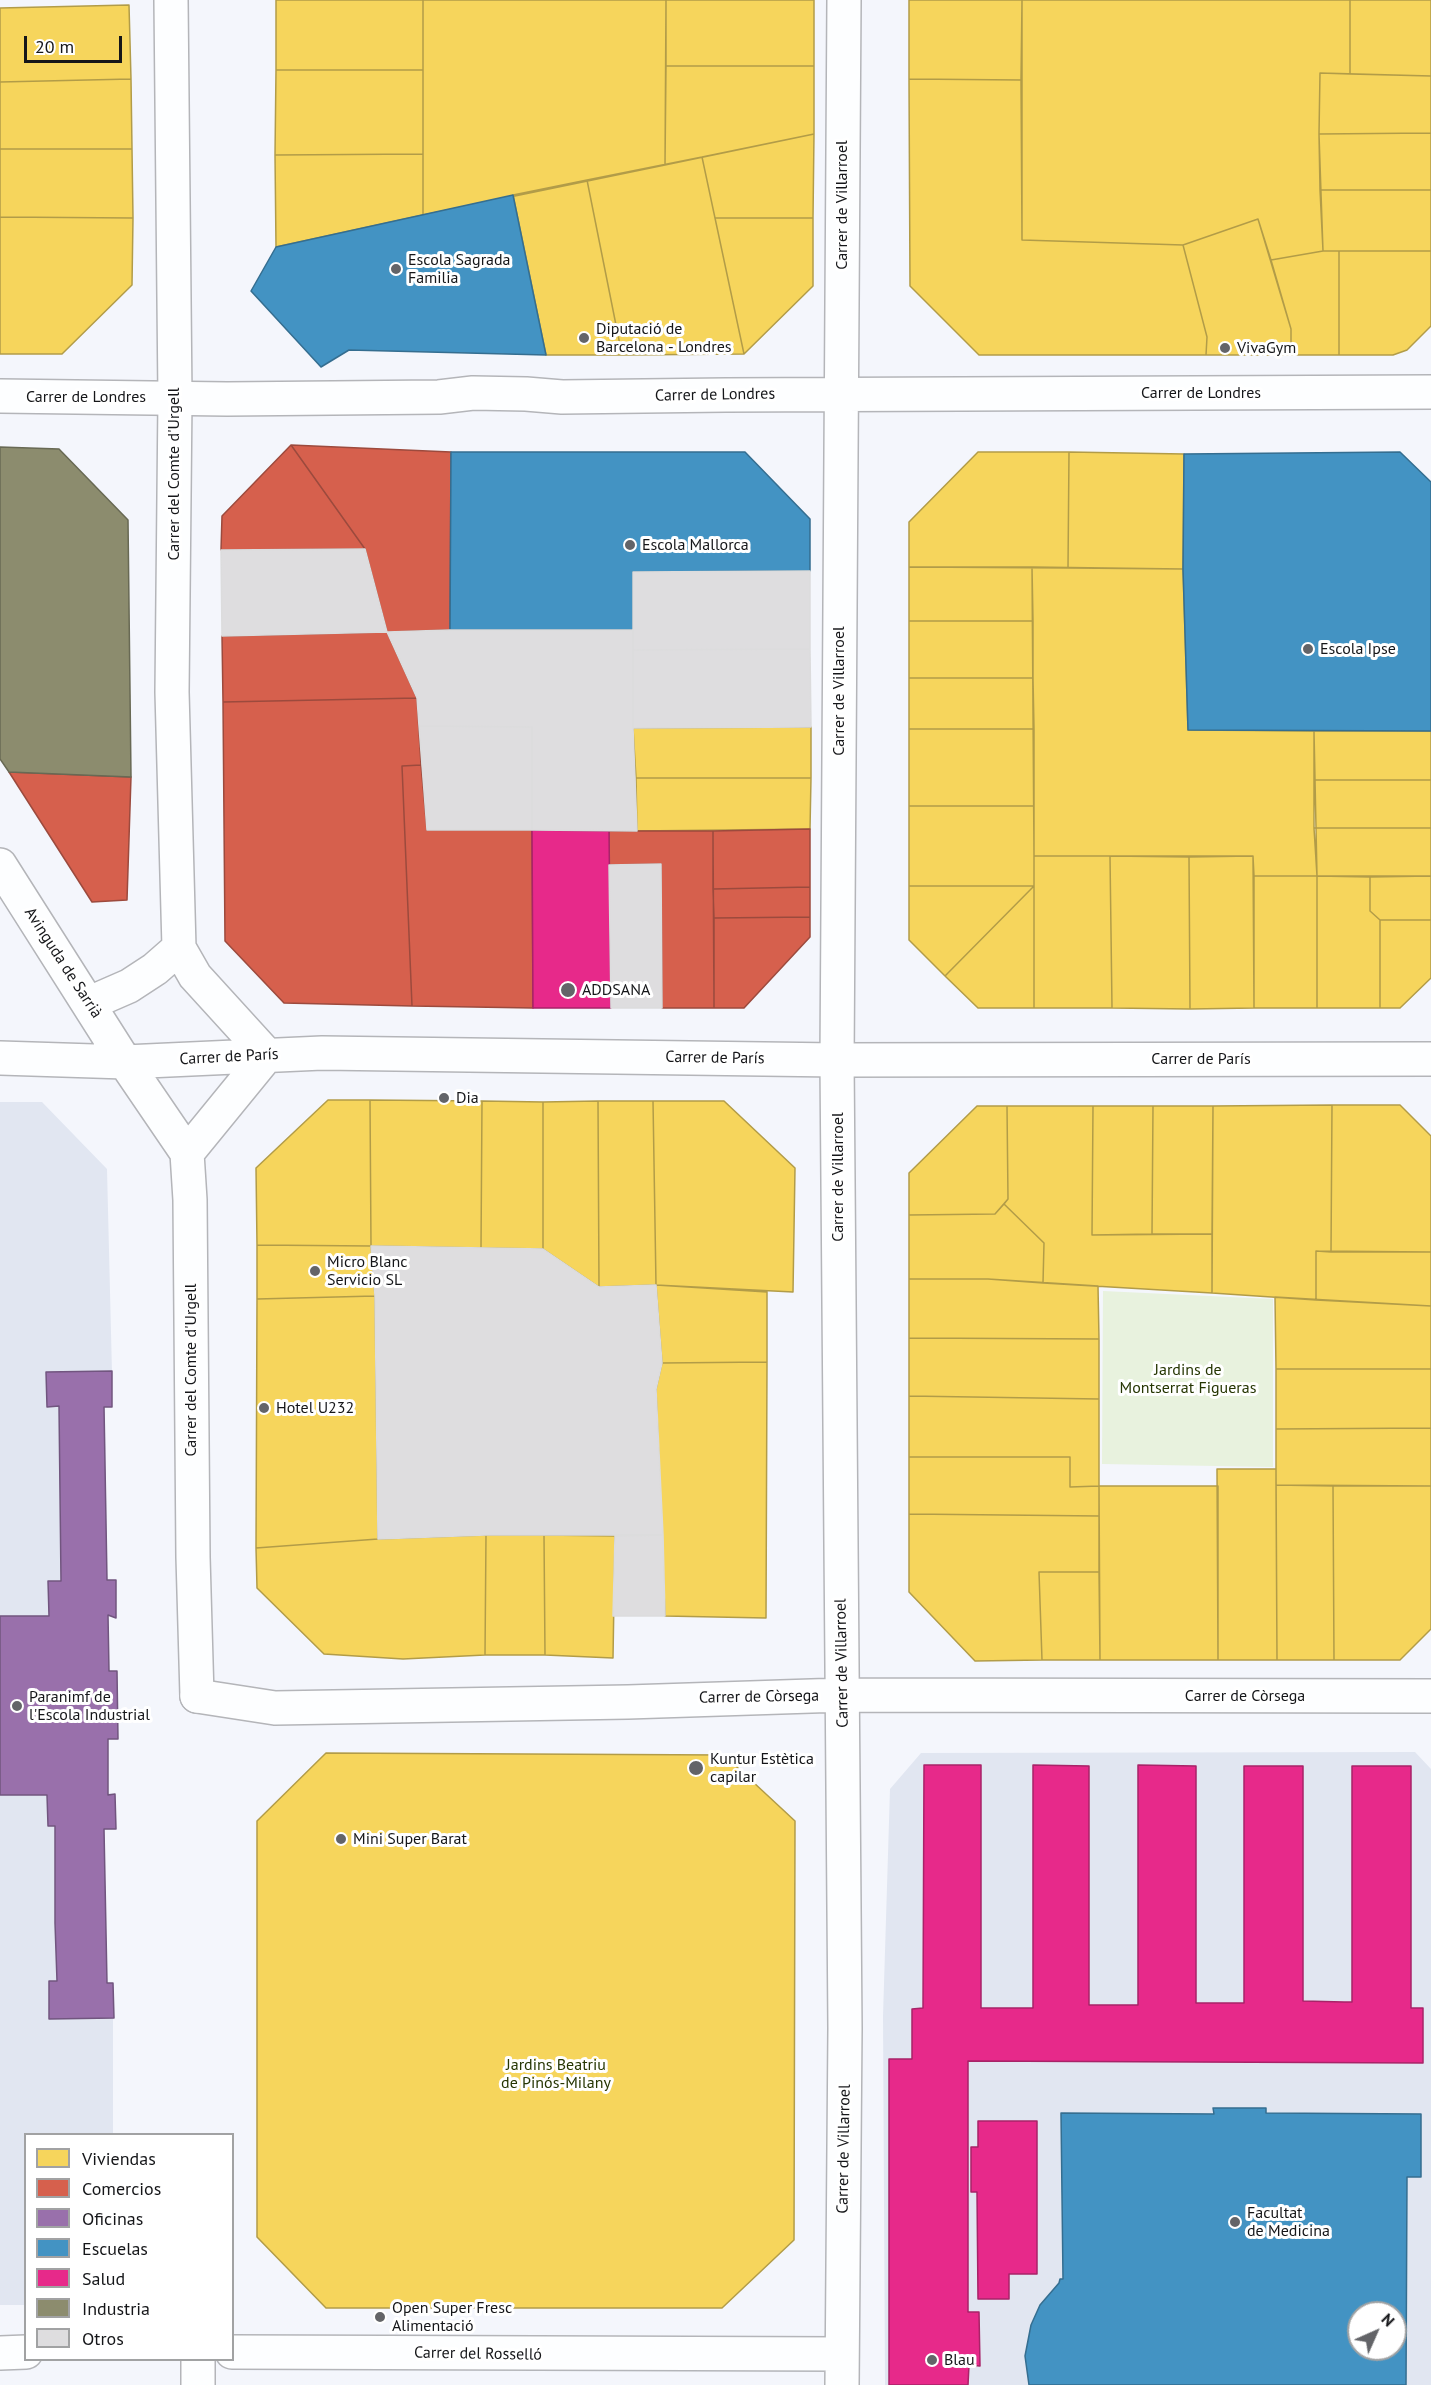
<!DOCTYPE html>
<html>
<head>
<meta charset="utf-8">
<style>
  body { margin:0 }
  #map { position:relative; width:1431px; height:2385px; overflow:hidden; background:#f4f6fc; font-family:"PT Sans",sans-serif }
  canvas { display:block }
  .legend { position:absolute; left:24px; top:2133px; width:210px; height:228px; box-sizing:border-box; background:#fff; border:2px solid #a1a2a3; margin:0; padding:8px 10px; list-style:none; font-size:18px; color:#151619 }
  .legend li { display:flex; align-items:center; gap:12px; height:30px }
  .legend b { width:30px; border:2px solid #a1a2a3 }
  .north { position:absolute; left:1347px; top:2301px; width:60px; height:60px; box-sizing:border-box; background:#fff; border:2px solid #a1a2a3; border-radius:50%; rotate:45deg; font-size:16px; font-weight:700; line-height:24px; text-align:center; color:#151619 }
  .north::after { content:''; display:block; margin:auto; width:21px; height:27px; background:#636468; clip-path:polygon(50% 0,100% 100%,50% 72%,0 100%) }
  .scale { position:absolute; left:24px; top:36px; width:98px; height:27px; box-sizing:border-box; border:3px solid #151619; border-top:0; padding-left:8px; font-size:18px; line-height:21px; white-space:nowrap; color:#151619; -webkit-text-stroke:4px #fff; paint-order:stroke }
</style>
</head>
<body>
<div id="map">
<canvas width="1431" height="2385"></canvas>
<ul class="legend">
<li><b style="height:16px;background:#f6d55c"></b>Viviendas</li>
<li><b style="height:16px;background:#d6604d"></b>Comercios</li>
<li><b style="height:16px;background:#9970ab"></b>Oficinas</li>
<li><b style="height:16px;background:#4393c3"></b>Escuelas</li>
<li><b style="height:16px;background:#e7298a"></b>Salud</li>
<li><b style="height:16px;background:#8c8c6e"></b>Industria</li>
<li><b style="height:16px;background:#dedddf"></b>Otros</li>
</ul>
<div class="north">N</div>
<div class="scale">20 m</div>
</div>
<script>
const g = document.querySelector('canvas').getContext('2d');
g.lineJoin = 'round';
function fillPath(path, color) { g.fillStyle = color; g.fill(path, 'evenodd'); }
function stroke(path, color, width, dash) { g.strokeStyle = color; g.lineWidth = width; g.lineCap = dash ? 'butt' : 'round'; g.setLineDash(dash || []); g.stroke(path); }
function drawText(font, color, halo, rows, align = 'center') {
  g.font = font + ' "PT Sans",sans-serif'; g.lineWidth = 6; g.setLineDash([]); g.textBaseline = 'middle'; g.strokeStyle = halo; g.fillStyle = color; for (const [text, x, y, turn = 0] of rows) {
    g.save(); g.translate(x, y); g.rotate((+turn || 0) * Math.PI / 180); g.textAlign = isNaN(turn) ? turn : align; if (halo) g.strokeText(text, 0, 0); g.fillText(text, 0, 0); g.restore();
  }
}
fillPath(new Path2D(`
  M 0,1102 L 42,1102 L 107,1169 L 112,1373 L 112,1407 L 105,1407 L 107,1580 L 116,1580 L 116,1618 L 108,1616 L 109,1671 L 117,1671 L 118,1739 L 108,1739 L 108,1793 L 115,1794 L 116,1829 L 104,1830 L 106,1983 L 113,1983 L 113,2134 L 26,2134 L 25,2305 L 0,2305 Z
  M 1415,1752 L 1431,1769 L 1431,2385 L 885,2385 L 883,2016 L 890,1789 L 921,1753 ZM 1359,2313 L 1395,2313 L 1395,2349 L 1359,2349 Z`), '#e1e6f1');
fillPath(new Path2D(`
  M 1103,1291 L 1273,1299 L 1273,1467 L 1102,1464 Z`), '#e8f2de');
const homes = new Path2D(`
  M 276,0 L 423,0 L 423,70 L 276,70 Z
  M 423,0 L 666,0 L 665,165 L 423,215 Z
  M 666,0 L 814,0 L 814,66 L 666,66 Z
  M 909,0 L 1022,0 L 1021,80 L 909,79 Z
  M 1022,0 L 1350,0 L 1350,74 L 1320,73 L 1319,134 L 1323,251 L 1271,260 L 1258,219 L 1183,245 L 1022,240 Z
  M 1350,0 L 1431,0 L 1431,76 L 1350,74 Z
  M 129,5 L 131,79 L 0,82 L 0,8 Z
  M 666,66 L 814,66 L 814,134 L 665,165 Z
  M 276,70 L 423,70 L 423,154 L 275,155 Z
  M 1320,73 L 1431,76 L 1431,133 L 1319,134 Z
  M 131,79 L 132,149 L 0,149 L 0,82 Z
  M 909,79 L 1021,80 L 1022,240 L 1183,245 L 1207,337 L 1206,355 L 979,355 L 910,286 Z
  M 1431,133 L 1431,190 L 1320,190 L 1319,134 Z
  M 814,134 L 813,218 L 715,218 L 702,157 Z
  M 0,149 L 132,149 L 133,218 L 0,217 Z
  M 423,154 L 423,215 L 276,247 L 275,155 Z
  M 702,157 L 744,354 L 622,355 L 587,180 Z
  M 587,180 L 622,355 L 546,355 L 513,195 Z
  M 1320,190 L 1431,190 L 1431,251 L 1323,251 Z
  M 0,217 L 133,218 L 132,285 L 62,354 L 0,354 Z
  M 715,218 L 813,218 L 813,286 L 744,354 Z
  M 1258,219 L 1291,329 L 1291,355 L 1206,355 L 1207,337 L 1183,245 Z
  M 1323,251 L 1339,251 L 1339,355 L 1291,355 L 1291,329 L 1271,260 Z
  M 1339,251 L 1431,251 L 1431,326 L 1407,350 L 1393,355 L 1339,355 Z
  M 978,452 L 1069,452 L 1068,568 L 909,567 L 909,522 Z
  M 1069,452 L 1184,454 L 1183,569 L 1068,568 Z
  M 909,567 L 1032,567 L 1033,621 L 909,621 Z
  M 1032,567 L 1183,569 L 1188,730 L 1314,731 L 1317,876 L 1254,876 L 1253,856 L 1034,856 Z
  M 909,621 L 1033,621 L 1033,678 L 909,678 Z
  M 909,678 L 1033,678 L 1034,729 L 909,729 Z
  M 811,727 L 811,778 L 636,778 L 633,728 Z
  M 909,729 L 1034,729 L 1034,806 L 909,806 Z
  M 1314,731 L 1431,731 L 1431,780 L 1314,780 Z
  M 636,778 L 811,778 L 810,829 L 637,831 Z
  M 1314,780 L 1431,780 L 1431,828 L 1314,828 Z
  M 909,806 L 1034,806 L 1034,886 L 909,886 Z
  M 1314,828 L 1431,828 L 1431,876 L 1317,876 Z
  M 1034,856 L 1110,856 L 1112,1008 L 1034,1008 Z
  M 1110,856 L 1189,857 L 1190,1009 L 1112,1008 Z
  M 1253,856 L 1254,1008 L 1190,1009 L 1189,857 Z
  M 1254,876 L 1317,876 L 1317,1008 L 1254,1008 Z
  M 1317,876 L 1370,877 L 1370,911 L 1380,920 L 1380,1008 L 1317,1008 Z
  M 1431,876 L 1431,920 L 1380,920 L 1370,911 L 1370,877 Z
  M 909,886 L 1034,886 L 945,976 L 909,940 Z
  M 1034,886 L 1034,1008 L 978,1008 L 945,976 Z
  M 1380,920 L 1431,920 L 1431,978 L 1400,1008 L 1380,1008 Z
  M 328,1100 L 370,1100 L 371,1246 L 257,1245 L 256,1168 Z
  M 370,1100 L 482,1101 L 481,1248 L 371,1246 Z
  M 482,1101 L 543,1102 L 543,1249 L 481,1248 Z
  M 598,1101 L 599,1287 L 543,1249 L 543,1102 Z
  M 598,1101 L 653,1101 L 656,1285 L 599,1287 Z
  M 653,1101 L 724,1101 L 795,1168 L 793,1292 L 656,1285 Z
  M 1332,1105 L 1331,1252 L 1316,1251 L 1316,1300 L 1212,1293 L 1213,1106 Z
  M 1332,1105 L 1400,1105 L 1431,1136 L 1431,1252 L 1331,1252 Z
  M 977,1106 L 1007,1106 L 1008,1199 L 995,1214 L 909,1215 L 909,1173 Z
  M 1007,1106 L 1093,1106 L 1092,1235 L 1212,1234 L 1212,1293 L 1043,1283 L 1044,1243 L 1004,1204 L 1008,1199 Z
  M 1093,1106 L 1153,1106 L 1152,1234 L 1092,1235 Z
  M 1153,1106 L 1213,1106 L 1212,1234 L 1152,1234 Z
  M 1004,1204 L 1044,1243 L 1043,1283 L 988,1279 L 909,1279 L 909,1215 L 995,1214 Z
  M 257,1245 L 371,1246 L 375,1296 L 257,1299 Z
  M 1316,1251 L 1431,1252 L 1431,1306 L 1316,1300 Z
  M 909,1279 L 988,1279 L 1098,1286 L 1099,1339 L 909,1338 Z
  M 656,1285 L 767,1292 L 767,1362 L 662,1363 Z
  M 375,1296 L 378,1539 L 256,1548 L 257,1299 Z
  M 1275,1297 L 1431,1306 L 1431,1369 L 1276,1369 Z
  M 909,1338 L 1099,1339 L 1099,1399 L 909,1396 Z
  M 767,1362 L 766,1618 L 665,1616 L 656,1389 L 662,1363 Z
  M 1276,1369 L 1431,1369 L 1431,1428 L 1276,1429 Z
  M 909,1396 L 1099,1399 L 1099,1486 L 1070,1487 L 1070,1457 L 909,1457 Z
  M 1431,1428 L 1431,1486 L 1276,1485 L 1276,1429 Z
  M 909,1457 L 1070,1457 L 1070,1487 L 1099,1486 L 1099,1516 L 909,1514 Z
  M 1217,1469 L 1276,1469 L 1277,1660 L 1218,1660 Z
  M 1276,1485 L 1333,1486 L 1334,1660 L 1277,1660 Z
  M 1099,1486 L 1218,1486 L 1218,1660 L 1100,1660 Z
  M 1333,1486 L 1431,1486 L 1431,1629 L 1400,1660 L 1334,1660 Z
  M 909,1514 L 1099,1516 L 1099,1572 L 1039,1572 L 1042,1660 L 975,1661 L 909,1592 Z
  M 486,1535 L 544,1535 L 545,1655 L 485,1655 Z
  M 486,1535 L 485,1655 L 403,1659 L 324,1654 L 257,1588 L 256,1548 L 378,1539 Z
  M 544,1535 L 615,1536 L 613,1658 L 545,1655 Z
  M 1039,1572 L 1099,1572 L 1100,1660 L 1042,1660 Z
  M 326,1753 L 724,1755 L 795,1821 L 794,2240 L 722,2308 L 326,2308 L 257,2237 L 257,1821 Z`);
fillPath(homes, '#f6d55c');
stroke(homes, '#b29c48', 1.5);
const shops = new Path2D(`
  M 291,445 L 365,549 L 221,550 L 222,516 Z
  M 291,445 L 451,452 L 450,630 L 387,632 L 365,549 Z
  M 387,632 L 417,698 L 223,702 L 222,636 Z
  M 417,698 L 421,765 L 402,766 L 412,1006 L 284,1003 L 225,941 L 223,702 Z
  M 421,765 L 427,830 L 532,830 L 533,1008 L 412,1006 L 402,766 Z
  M 9,772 L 131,777 L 127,900 L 92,902 Z
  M 810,829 L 810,887 L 713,889 L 713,831 Z
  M 609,831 L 713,831 L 714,1008 L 662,1008 L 661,864 L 609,865 Z
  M 810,887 L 810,917 L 714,918 L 713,889 Z
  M 810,917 L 810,937 L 744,1008 L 714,1008 L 714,918 Z`);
fillPath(shops, '#d6604d');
stroke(shops, '#9c4a3d', 1.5);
const offices = new Path2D(`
  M 112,1371 L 112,1407 L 104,1407 L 107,1580 L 116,1580 L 116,1618 L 108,1615 L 109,1671 L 117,1671 L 118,1739 L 108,1739 L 108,1795 L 115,1794 L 116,1829 L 104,1829 L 107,1983 L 113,1983 L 114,2018 L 49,2019 L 49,1981 L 57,1981 L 55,1923 L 55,1826 L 48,1826 L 47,1795 L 0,1795 L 0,1616 L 49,1616 L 48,1581 L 61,1581 L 59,1406 L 47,1407 L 46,1372 Z`);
fillPath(offices, '#9970ab');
stroke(offices, '#71557f', 1.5);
const schools = new Path2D(`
  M 513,195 L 546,355 L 349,350 L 321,367 L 251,291 L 276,247 Z
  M 451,452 L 745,452 L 810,519 L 810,571 L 633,572 L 633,630 L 450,630 Z
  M 1400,452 L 1431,482 L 1431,731 L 1188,730 L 1183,569 L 1184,454 Z
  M 1213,2108 L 1266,2108 L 1266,2113 L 1421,2114 L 1421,2177 L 1407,2177 L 1406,2385 L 1029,2385 L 1025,2356 L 1031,2325 L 1040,2305 L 1059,2283 L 1060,2279 L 1063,2279 L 1061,2113 L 1214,2114 ZM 1359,2313 L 1395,2313 L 1395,2349 L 1359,2349 Z`);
fillPath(schools, '#4393c3');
stroke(schools, '#356e90', 1.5);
const health = new Path2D(`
  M 532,830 L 609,831 L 611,1008 L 533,1008 Z
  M 924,1765 L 981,1765 L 981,2008 L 1033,2008 L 1033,1765 L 1089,1766 L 1089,2005 L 1138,2005 L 1138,1765 L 1196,1766 L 1196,2003 L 1244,2003 L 1244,1766 L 1303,1766 L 1303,2001 L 1344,2002 L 1352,2002 L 1352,1766 L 1411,1766 L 1411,2008 L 1423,2008 L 1423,2063 L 968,2061 L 968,2312 L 979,2312 L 980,2366 L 969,2365 L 968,2385 L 889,2385 L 889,2059 L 912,2059 L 912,2009 L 923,2008 Z
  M 978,2121 L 1037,2121 L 1037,2274 L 1009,2274 L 1009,2299 L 978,2299 L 977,2192 L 971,2192 L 971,2147 L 978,2147 Z`);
fillPath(health, '#e7298a');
stroke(health, '#a82368', 1.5);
const industry = new Path2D(`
  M 0,447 L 59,449 L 128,520 L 131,777 L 9,772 L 0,759 Z`);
fillPath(industry, '#8c8c6e');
stroke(industry, '#686954', 1.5);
const building = new Path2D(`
  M 365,549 L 387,632 L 222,636 L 221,550 Z
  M 810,571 L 810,649 L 633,650 L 633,572 Z
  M 450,630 L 633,630 L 633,728 L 637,831 L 532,830 L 532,727 L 419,726 L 417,698 L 387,632 Z
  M 810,649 L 811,727 L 633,728 L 633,650 Z
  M 419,726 L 532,727 L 532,830 L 427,830 Z
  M 661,864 L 662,1008 L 611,1008 L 609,865 Z
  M 371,1246 L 543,1249 L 599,1287 L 656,1285 L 662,1363 L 656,1389 L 663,1535 L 486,1535 L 378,1539 L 375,1296 Z
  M 663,1535 L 665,1616 L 613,1616 L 615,1536 Z`);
fillPath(building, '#dedddf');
stroke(building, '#dcdcdd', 1.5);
const minor = new Path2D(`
  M 0,396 L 227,399 L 439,397 L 473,393 L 526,394 L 562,397 L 726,395 L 1431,392
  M 197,1696 L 275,1708 L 628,1702 L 842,1695 L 1431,1696
  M 232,2352 L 841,2354
  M 0,2353 L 26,2352
  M 842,2385 L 845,2028 L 837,1060 L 844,0`);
const major = new Path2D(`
  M 171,0 L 175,398 L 172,692 L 179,948 L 195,976 L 267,1055
  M 0,865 L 125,1062 L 187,1153 L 190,1200 L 193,1557 L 197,1696
  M 90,1003 L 129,986 L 155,969 L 179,948
  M 0,1058 L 125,1062 L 322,1053 L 837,1060 L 1431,1059
  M 187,1153 L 267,1055
  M 198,2385 L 198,2360`);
stroke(minor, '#b4b5b9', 36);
stroke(major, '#b4b5b9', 36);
stroke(minor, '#fdfeff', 33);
stroke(major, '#fdfeff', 33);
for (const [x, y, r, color] of [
  [396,269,6,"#636468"],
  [584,338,6,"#636468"],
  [1225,348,6,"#636468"],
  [630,545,6,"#636468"],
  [1308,649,6,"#636468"],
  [568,990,8,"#636468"],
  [444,1098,6,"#636468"],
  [315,1271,6,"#636468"],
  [264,1408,6,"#636468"],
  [17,1706,6,"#636468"],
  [696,1768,8,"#636468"],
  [341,1839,6,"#636468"],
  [1235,2222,6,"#636468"],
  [380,2317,6,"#636468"],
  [932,2360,6,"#636468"]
]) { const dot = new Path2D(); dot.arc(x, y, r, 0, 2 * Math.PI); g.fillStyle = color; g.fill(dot); stroke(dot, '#fff', 2); }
drawText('16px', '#151619', '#fff', [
  ["Carrer de Villarroel",842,205,-90],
  ["Carrer de Londres",1201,393],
  ["Carrer de Londres",715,395,-1],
  ["Carrer de Londres",86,397],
  ["Carrer del Comte d'Urgell",174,474,-90],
  ["Carrer de Villarroel",839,691,-90],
  ["Avinguda de Sarrià",63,963,57],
  ["Carrer de París",229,1057,-3],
  ["Carrer de París",715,1058,1],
  ["Carrer de París",1201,1059],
  ["Carrer de Villarroel",838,1177,-90],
  ["Carrer del Comte d'Urgell",191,1370,-90],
  ["Carrer de Villarroel",842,1663,-91],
  ["Carrer de Còrsega",1245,1696],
  ["Carrer de Còrsega",759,1697,-1],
  ["Carrer de Villarroel",844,2149,-89],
  ["Carrer del Rosselló",478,2354,1]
]);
drawText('16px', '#151619', '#fff', [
  ["Escola Sagrada",408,260],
  ["Familia",408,278],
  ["Diputació de",596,329],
  ["Barcelona - Londres",596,347],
  ["VivaGym",1237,348],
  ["Escola Mallorca",642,545],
  ["Escola Ipse",1320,649],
  ["ADDSANA",582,990],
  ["Dia",456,1098],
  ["Micro Blanc",327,1262],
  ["Servicio SL",327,1280],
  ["Hotel U232",276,1408],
  ["Paranimf de",29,1697],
  ["l'Escola Industrial",29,1715],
  ["Kuntur Estètica",710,1759],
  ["capilar",710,1777],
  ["Mini Super Barat",353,1839],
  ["Facultat",1247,2213],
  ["de Medicina",1247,2231],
  ["Open Super Fresc",392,2308],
  ["Alimentació",392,2326],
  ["Blau",944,2360]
], 'left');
drawText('16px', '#263603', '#fff', [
  ["Jardins de",1188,1370],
  ["Montserrat Figueras",1188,1388],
  ["Jardins Beatriu",556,2065],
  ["de Pinós-Milany",556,2083]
]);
</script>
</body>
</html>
